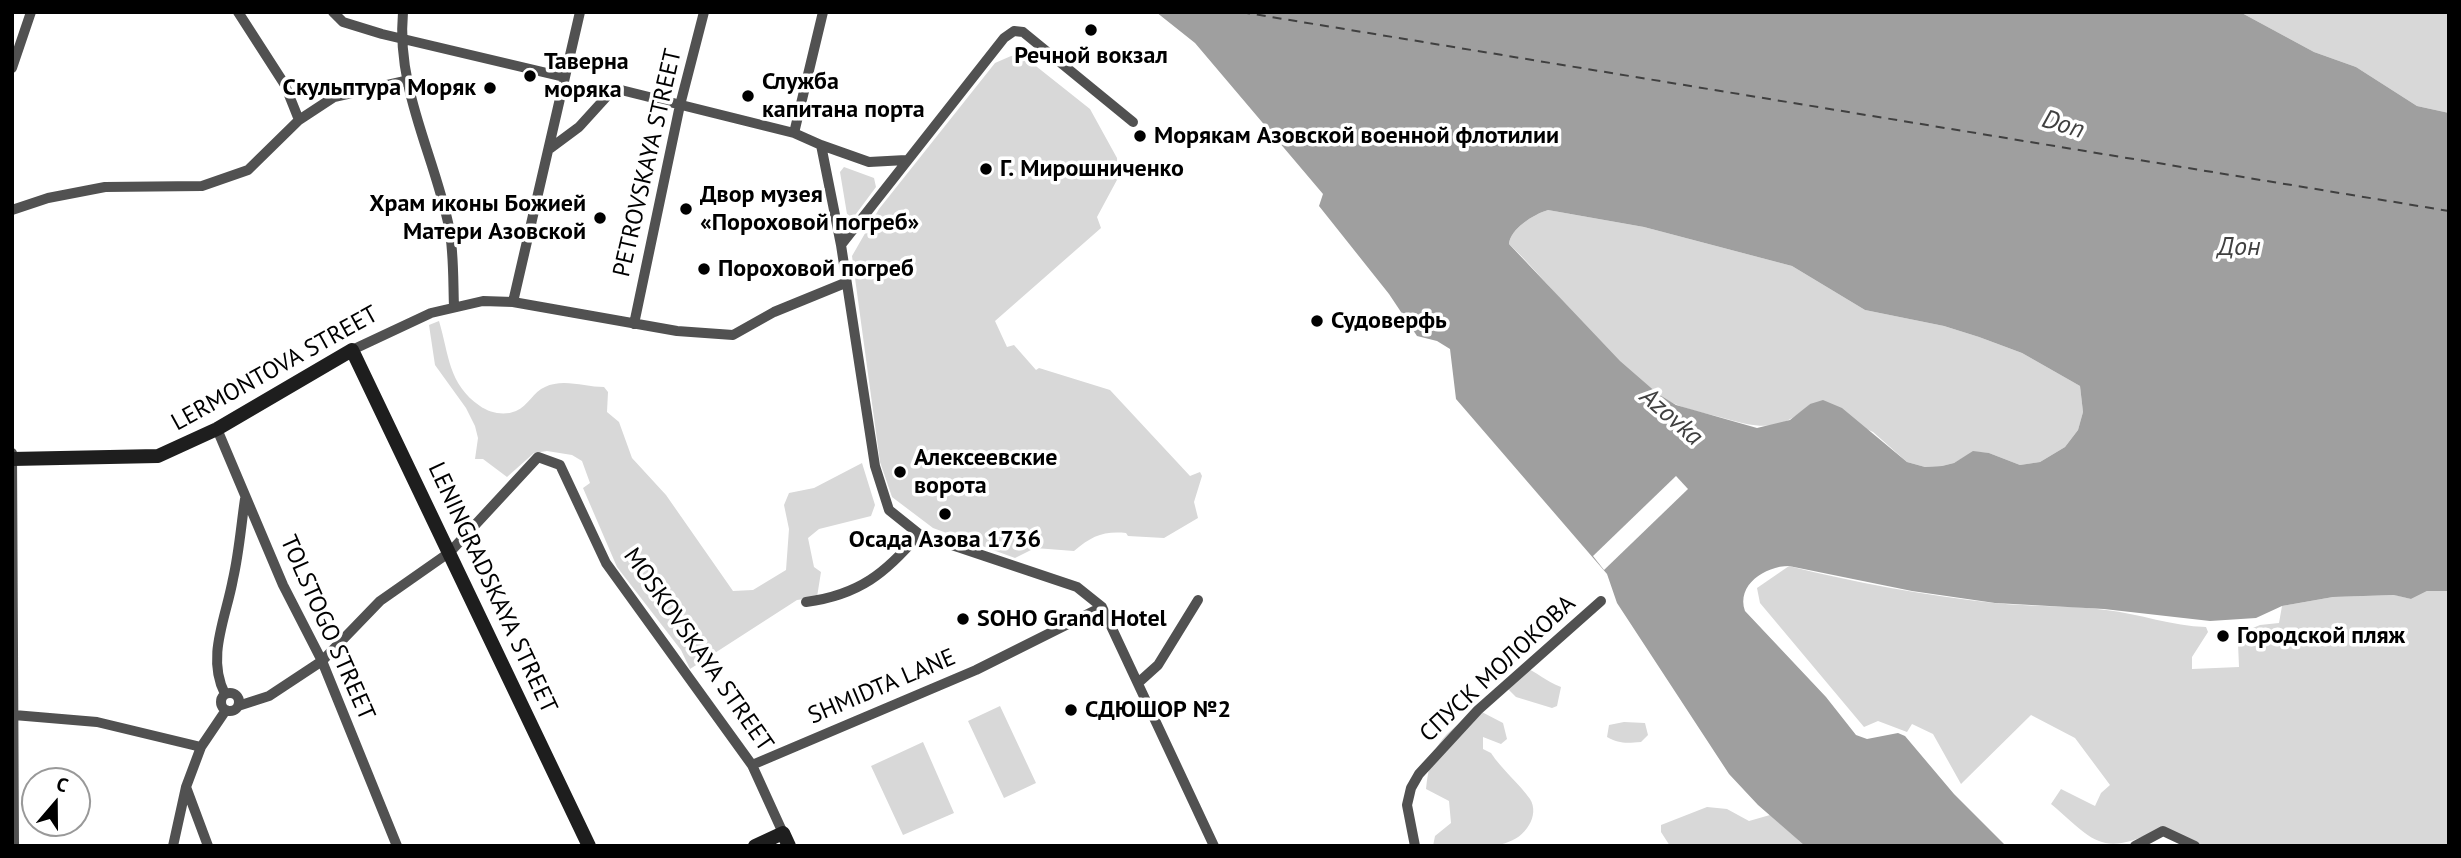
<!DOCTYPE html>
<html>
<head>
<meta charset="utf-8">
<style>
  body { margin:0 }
  #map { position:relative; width:2461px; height:858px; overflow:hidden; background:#fff; font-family:"PT Sans",sans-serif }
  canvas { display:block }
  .frame { position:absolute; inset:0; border:14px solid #000; pointer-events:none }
  .north { position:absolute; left:21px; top:767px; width:70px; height:70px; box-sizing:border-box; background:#fff; border:2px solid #999; border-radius:50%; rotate:20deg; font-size:19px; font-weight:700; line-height:28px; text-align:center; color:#000 }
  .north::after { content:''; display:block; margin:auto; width:24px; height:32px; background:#000; clip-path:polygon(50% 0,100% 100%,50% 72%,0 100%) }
</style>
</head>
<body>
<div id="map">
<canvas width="2461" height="858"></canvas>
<div class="frame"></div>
<div class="north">С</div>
</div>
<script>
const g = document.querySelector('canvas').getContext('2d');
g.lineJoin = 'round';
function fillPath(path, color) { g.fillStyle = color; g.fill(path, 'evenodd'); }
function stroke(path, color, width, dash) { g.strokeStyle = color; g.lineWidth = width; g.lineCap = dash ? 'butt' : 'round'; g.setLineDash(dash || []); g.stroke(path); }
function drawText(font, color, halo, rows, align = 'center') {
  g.font = font + ' "PT Sans",sans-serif'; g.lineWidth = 7; g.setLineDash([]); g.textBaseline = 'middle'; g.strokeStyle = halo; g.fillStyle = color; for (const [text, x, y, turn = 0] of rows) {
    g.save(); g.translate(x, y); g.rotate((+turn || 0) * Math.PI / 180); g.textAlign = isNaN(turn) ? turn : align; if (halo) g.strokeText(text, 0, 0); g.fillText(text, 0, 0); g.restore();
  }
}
fillPath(new Path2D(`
  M 2240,12 L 2449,12 L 2449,113 L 2417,106 L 2356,67 L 2314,52 Z
  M 1011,56 L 1022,55 L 1090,109 L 1117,158 L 1118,178 L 1097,217 L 1101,228 L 995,321 L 1007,347 L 1014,345 L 1036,370 L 1039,368 L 1110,390 L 1190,476 L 1200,472 L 1202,476 L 1194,502 L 1198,518 L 1164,538 L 1128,536 L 1126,533 C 1103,531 1092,536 1074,551 L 1035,548 L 1015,558 L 933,528 L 892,497 L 880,462 L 852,256 L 879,209 L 995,63 Z
  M 844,167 L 874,178 L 876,187 L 853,218 L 847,214 L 840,172 Z
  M 1548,210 L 1644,227 L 1792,266 L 1865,310 L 1944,326 L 1979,337 L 2022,353 L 2080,386 L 2083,412 L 2078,430 L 2065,447 L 2040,462 L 2020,465 L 1989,453 L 1973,452 L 1954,463 L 1942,466 L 1925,467 L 1907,462 L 1873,432 L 1810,404 C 1782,431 1762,429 1727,419 C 1710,414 1691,411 1675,404 C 1620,379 1556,288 1509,244 C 1510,229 1534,214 1548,210 Z
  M 439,321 C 449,354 448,384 480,406 C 490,413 504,416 516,411 C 528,406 534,391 545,387 C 563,378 585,387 604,387 L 608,392 L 607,412 L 619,422 L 632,458 L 666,495 L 733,591 L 753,590 L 786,570 L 789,529 L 784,505 L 789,493 L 814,488 L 862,463 L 875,505 L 871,516 L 819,529 L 808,538 L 814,567 L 821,572 L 817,597 L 797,600 L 690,669 L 681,650 L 617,567 L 583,488 L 590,483 L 582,461 L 572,455 L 547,451 L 534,453 L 507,477 L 483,459 L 475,459 L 478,438 L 475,426 L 466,408 L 435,365 L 429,325 Z
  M 1789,566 C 1852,582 1929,596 1994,603 C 2031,607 2069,605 2106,610 C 2140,614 2172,626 2206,627 L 2208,632 L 2192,657 L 2192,669 L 2239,667 L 2238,643 L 2241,633 L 2260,625 L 2279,623 L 2282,606 L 2333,597 L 2395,595 L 2411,599 L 2427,591 L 2449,591 L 2449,846 L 2186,846 L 2155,831 C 2100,858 2093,839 2051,804 L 2061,789 L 2095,806 L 2101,793 L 2110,785 L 2075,738 L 2031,715 L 1961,784 L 1933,734 L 1912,724 L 1907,732 L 1878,721 L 1864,727 L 1760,603 L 1757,588 Z
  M 1522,667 C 1537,671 1546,682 1561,687 L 1557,706 L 1552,708 L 1516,697 L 1506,687 Z
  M 1000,706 L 1036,783 L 1004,798 L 968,721 Z
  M 1478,710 L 1503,723 L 1507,739 L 1501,744 L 1483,737 L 1483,749 L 1491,753 C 1502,770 1519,783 1530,799 C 1535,807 1534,817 1529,825 C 1512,855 1463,846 1433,846 L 1435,836 L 1451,823 L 1449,801 L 1426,789 C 1431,744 1441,736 1478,710 Z
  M 1624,722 L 1645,723 L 1648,735 L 1641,742 C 1627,743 1619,744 1607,737 L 1609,725 Z
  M 923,742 L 954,813 L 903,835 L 871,766 Z
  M 1707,807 L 1727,809 L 1749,821 L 1770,815 L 1805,846 L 1670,846 L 1661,832 L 1661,825 Z`), '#d8d8d8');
fillPath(new Path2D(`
  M 1156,12 L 2240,12 L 2314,52 L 2356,67 L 2417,106 L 2449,113 L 2449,591 L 2427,591 L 2411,599 L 2394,595 L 2333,597 L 2282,606 L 2256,618 L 2210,621 L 2104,609 L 1995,603 L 1912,591 L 1789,566 C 1765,566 1736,585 1745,611 L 1826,697 L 1856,735 L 1867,739 L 1898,733 L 1905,736 L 1954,794 L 2006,846 L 1805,846 L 1758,805 L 1729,774 L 1617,603 L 1607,574 L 1456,399 L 1450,349 L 1437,341 L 1417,336 L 1389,294 L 1319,206 L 1323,194 L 1195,43 ZM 1548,210 L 1644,227 L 1792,266 L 1865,310 L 1944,326 L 1979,337 L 2022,353 L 2080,386 L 2083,412 L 2078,430 L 2065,447 L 2040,462 L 2020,465 L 1989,453 L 1973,451 L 1954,463 L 1942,466 L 1925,467 L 1907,462 L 1842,408 L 1823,400 L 1810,404 L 1790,420 L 1757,428 L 1676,405 L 1658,394 L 1620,361 L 1509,244 C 1510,229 1534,214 1548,210 Z`), '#9f9f9f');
fillPath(new Path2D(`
  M 1676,476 L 1688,489 L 1604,570 L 1593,556 Z`), '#fff');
stroke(new Path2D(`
  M 1241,12 L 2449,211`), '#404040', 2, [9, 7]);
stroke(new Path2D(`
  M 238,12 L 285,85 L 299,120
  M 333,12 L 343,22 L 382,34 L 564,77
  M 403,12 C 396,89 434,154 449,227 C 454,252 453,281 454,307
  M 12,68 L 31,12
  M 794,133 L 823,12
  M 821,145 L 869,162 L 906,160
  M 548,150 L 579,127 L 609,94 L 621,90 L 794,133 L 821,145 L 841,245 L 875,466 L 889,510 L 919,534 L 1077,587 L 1102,607 L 1214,846
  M 12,210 L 48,198 L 105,187 L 202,186 L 248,170 L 299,120 L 334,97 L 405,81
  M 841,245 L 1004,38 L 1014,31 L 1023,32 L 1133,122
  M 513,302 L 580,12
  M 634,324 L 680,105 L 704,12
  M 352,350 L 431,313 L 483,301 L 513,302 L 677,331 L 733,335 L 774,312 L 845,283
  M 217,429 L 283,585 L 322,661 L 397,846
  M 12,453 L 14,846
  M 806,602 C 859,595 886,573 919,534
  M 1138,683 L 1158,665 L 1198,600
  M221 702a9 9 0 1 1 18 0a9 9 0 1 1-18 0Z
  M 225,694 C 206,657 226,618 233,579 C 239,553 241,526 245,499
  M 238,706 L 269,696 L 322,661 L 380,601 L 450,552 L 538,457 L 560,465 L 606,563 L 752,765 L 783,833
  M 14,715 L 97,722 L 201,747
  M 752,765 L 976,670 L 1102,607
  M 186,787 L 208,846
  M 173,846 L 186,787 L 201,747 L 226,710
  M 1415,846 L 1407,805 L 1411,788 L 1419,774 L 1478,710 L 1601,601
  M 2135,846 L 2163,831 L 2195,846`), '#515151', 10);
stroke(new Path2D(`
  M 12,459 L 158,456 L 217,429 L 352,350 L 589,846
  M 755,846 L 783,833 L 789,846`), '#1e1e1e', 14);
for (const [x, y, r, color] of [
  [1091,30,7,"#000"],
  [530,76,7,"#000"],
  [490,88,7,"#000"],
  [748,96,7,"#000"],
  [1140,136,7,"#000"],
  [986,169,7,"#000"],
  [686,209,7,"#000"],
  [600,218,7,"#000"],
  [704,269,7,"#000"],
  [1317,321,7,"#000"],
  [900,472,7,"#000"],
  [945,514,7,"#000"],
  [963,619,7,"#000"],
  [2223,636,7,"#000"],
  [1071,710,7,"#000"]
]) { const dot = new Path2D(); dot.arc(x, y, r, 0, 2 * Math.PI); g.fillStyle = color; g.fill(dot); stroke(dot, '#fff', 2.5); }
drawText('bold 24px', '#000', '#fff', [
  ["Речной вокзал",1091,56,"center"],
  ["Таверна",544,62],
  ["моряка",544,90],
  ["Служба",762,82],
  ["капитана порта",762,110],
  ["Скульптура Моряк",476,88,"right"],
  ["Морякам Азовской военной флотилии",1154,136],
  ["Г. Мирошниченко",1000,169],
  ["Двор музея",700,195],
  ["«Пороховой погреб»",700,223],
  ["Храм иконы Божией",586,204,"right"],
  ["Матери Азовской",586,232,"right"],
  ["Пороховой погреб",718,269],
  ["Судоверфь",1331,321],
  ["Алексеевские",914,458],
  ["ворота",914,486],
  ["Осада Азова 1736",945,540,"center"],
  ["SOHO Grand Hotel",977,619],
  ["Городской пляж",2237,636],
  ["СДЮШОР №2",1085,710]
], 'left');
drawText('24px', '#000', '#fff', [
  ["PETROVSKAYA STREET",648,163,-77],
  ["LERMONTOVA STREET",275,369,-29],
  ["LENINGRADSKAYA STREET",492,588,65],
  ["TOLSTOGO STREET",327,628,66],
  ["MOSKOVSKAYA STREET",698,650,55],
  ["СПУСК МОЛОКОВА",1498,669,-43],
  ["SHMIDTA LANE",882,687,-23]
]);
drawText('italic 26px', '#404040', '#fff', [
  ["Don",2063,125,17],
  ["Дон",2239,248],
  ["Azovka",1671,417,41]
]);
</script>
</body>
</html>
